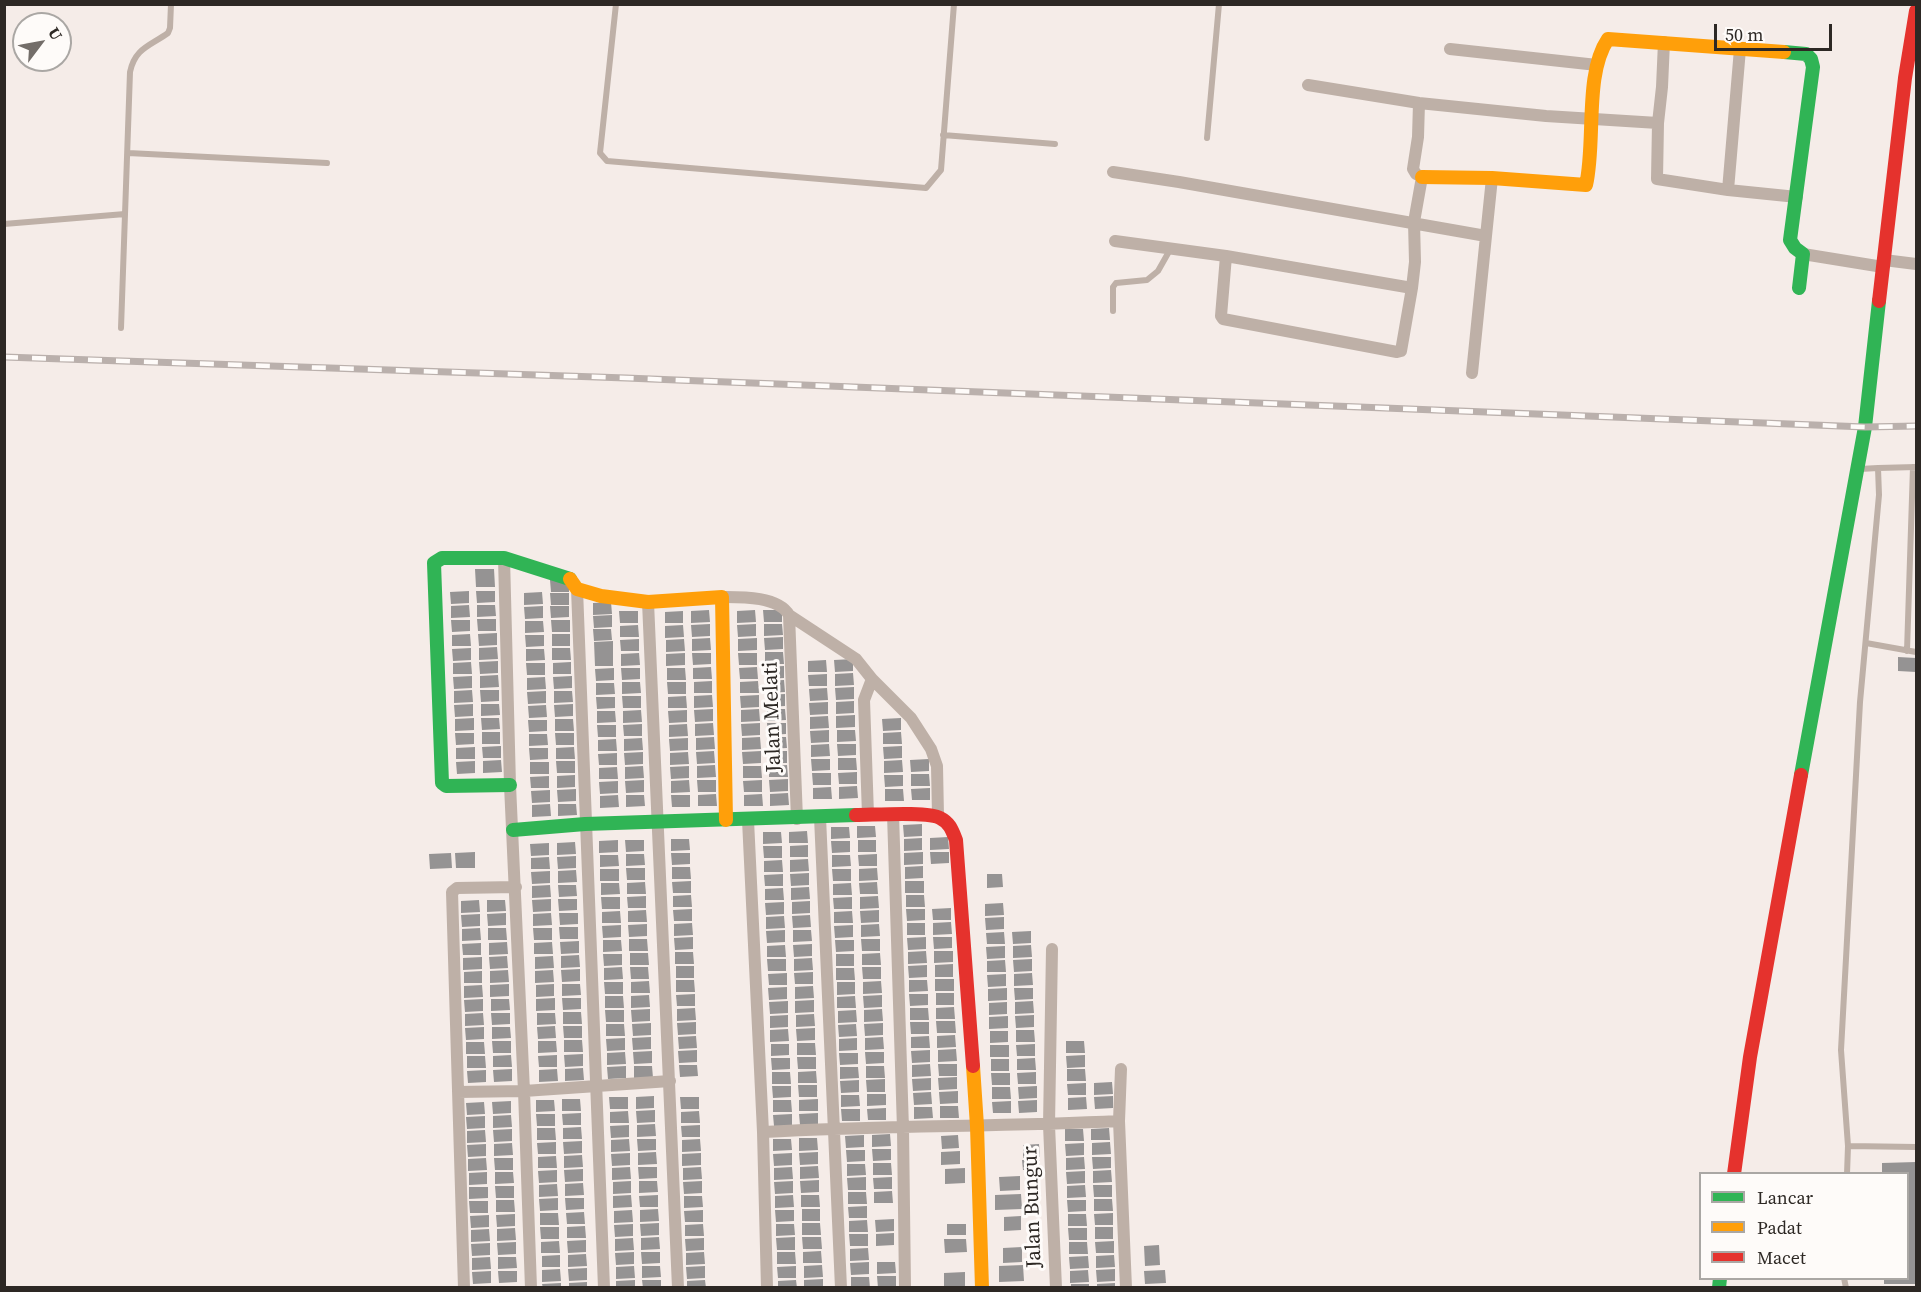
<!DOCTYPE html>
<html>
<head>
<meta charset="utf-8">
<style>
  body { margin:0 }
  #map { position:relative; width:1921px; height:1292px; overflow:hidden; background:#f5ece8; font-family:"Source Serif 4",serif }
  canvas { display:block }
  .frame { position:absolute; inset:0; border:6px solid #2d2824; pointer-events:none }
  .legend { position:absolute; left:1699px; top:1172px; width:210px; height:108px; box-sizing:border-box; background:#fefbf9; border:2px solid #aaa7a4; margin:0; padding:8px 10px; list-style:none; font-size:18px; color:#2d2824 }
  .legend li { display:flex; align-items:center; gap:12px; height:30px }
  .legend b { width:30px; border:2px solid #aaa7a4 }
  .north { position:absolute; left:12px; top:12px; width:60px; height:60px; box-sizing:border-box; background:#fefbf9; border:2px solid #aaa7a4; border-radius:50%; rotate:58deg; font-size:16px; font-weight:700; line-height:24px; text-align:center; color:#2d2824 }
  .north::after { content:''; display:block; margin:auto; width:21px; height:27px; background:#736d69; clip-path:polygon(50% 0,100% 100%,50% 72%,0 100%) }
  .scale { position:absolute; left:1714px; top:24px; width:118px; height:27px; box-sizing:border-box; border:3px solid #2d2824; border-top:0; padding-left:8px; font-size:18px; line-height:21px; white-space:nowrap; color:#2d2824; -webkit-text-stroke:4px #fefbf9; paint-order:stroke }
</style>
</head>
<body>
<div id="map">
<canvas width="1921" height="1292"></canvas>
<div class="frame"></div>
<ul class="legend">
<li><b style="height:8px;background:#30b455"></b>Lancar</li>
<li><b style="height:8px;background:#ff9f0a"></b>Padat</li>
<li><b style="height:8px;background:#e5322d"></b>Macet</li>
</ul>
<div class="north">U</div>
<div class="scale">50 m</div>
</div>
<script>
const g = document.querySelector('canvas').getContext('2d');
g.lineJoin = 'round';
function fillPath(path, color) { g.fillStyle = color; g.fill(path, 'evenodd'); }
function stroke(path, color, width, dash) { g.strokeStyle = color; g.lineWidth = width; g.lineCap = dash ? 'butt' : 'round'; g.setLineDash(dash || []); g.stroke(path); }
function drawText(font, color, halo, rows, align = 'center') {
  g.font = font + ' "Source Serif 4",serif'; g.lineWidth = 6; g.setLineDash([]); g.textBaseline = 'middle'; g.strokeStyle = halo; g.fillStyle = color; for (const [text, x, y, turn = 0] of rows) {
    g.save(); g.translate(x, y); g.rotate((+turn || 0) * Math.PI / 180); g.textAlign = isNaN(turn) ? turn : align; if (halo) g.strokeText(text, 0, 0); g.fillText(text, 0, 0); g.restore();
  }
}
fillPath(new Path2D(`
  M 475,569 L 494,569 L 495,587 L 476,587 Z
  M 550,580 L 569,580 L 569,592 L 551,592 Z
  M 469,591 L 469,603 L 451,604 L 450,592 Z
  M 476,591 L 495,591 L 495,602 L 477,603 Z
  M 542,592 L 543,604 L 524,605 L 524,593 Z
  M 550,593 L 569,593 L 569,605 L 551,605 Z
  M 611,602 L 612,614 L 593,615 L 593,603 Z
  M 469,605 L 470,617 L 451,618 L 451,606 Z
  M 477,605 L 495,605 L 496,616 L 477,617 Z
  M 543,606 L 543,618 L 525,619 L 524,607 Z
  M 550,606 L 569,606 L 569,617 L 551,618 Z
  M 709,610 L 710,622 L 691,623 L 691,611 Z
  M 755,610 L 756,622 L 737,623 L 737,611 Z
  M 763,610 L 782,610 L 782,622 L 764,622 Z
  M 619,611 L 638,611 L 638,623 L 620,623 Z
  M 683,611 L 683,623 L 665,623 L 665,612 Z
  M 612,615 L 612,627 L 594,628 L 593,616 Z
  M 477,619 L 496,619 L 496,631 L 478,631 Z
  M 451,620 L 470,620 L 470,631 L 452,632 Z
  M 551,620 L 570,620 L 570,632 L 552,632 Z
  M 525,621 L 543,621 L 544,632 L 525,633 Z
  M 710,624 L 710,636 L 692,637 L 691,625 Z
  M 756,624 L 756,636 L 738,637 L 737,625 Z
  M 764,624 L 782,624 L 783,635 L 764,636 Z
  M 638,625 L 639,637 L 620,637 L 620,626 Z
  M 683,625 L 684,637 L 665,638 L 665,626 Z
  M 593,629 L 611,629 L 612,640 L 594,641 Z
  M 497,633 L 497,645 L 479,646 L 478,634 Z
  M 470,634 L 471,646 L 452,646 L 452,635 Z
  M 552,634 L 570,634 L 570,646 L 552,646 Z
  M 525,635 L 544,635 L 544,646 L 526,647 Z
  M 783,637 L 783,649 L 765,650 L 764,638 Z
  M 710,638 L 711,650 L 692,651 L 692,639 Z
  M 757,638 L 757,650 L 738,651 L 738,639 Z
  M 639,639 L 639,651 L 621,651 L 620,640 Z
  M 684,639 L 685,651 L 666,652 L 666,640 Z
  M 613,641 L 613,666 L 595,666 L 594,642 Z
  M 497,647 L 498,659 L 479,660 L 479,648 Z
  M 471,648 L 471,660 L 453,661 L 452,649 Z
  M 552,648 L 570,648 L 571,660 L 552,660 Z
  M 526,649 L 544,649 L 545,660 L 526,661 Z
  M 765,652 L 783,652 L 784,664 L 765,664 Z
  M 639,653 L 640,665 L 621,666 L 621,654 Z
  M 685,653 L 685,665 L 666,666 L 666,654 Z
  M 692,653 L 711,653 L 711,664 L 693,665 Z
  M 738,653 L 757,653 L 757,665 L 739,665 Z
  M 1898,657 L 1916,658 L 1916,672 L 1898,671 Z
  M 853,659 L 853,671 L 835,672 L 834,660 Z
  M 826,660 L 827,672 L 808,672 L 808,661 Z
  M 498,661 L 498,673 L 480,674 L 479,662 Z
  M 471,662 L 472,674 L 453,674 L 453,663 Z
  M 571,662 L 571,674 L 553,674 L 553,663 Z
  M 526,663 L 545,663 L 545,675 L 527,675 Z
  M 784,666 L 784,678 L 766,679 L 765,667 Z
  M 711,667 L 712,679 L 693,679 L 693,668 Z
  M 757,667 L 758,679 L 740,679 L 739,668 Z
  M 614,668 L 614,680 L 596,681 L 595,669 Z
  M 621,668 L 640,668 L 640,679 L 622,680 Z
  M 667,668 L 685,668 L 686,680 L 667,680 Z
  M 853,673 L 854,685 L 835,686 L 835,674 Z
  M 827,674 L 827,686 L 809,686 L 808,675 Z
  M 498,675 L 499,687 L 480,688 L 480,676 Z
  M 472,676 L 472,688 L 454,689 L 453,677 Z
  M 572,676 L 572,688 L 554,689 L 553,677 Z
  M 545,677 L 546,689 L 527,690 L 527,678 Z
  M 784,680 L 785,692 L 766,693 L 766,681 Z
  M 712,681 L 712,693 L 694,693 L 694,682 Z
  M 758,681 L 759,693 L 740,693 L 740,682 Z
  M 622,682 L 640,682 L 641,693 L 622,694 Z
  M 667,682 L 686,682 L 686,694 L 668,694 Z
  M 596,683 L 614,683 L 615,694 L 596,695 Z
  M 854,687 L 854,699 L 836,700 L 835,688 Z
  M 827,688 L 828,700 L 810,701 L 809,689 Z
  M 472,690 L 473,702 L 454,703 L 454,691 Z
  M 480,690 L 499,690 L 499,701 L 481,702 Z
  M 546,691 L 546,703 L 528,704 L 527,692 Z
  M 554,691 L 572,691 L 573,702 L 554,703 Z
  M 785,694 L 785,706 L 767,707 L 766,695 Z
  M 712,695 L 713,707 L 694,708 L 694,696 Z
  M 759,695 L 759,707 L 741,708 L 740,696 Z
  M 622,696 L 641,696 L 641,708 L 623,708 Z
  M 686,696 L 687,708 L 668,708 L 668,697 Z
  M 596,697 L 615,697 L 615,708 L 597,709 Z
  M 854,701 L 854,713 L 836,714 L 836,702 Z
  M 828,702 L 828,714 L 810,715 L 809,703 Z
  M 473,704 L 473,716 L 455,717 L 454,705 Z
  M 481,704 L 499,704 L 500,715 L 481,716 Z
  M 573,704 L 573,716 L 555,717 L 554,705 Z
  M 546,705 L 547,717 L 529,718 L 528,706 Z
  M 713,709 L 713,721 L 695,722 L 694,710 Z
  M 759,709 L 760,721 L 741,722 L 741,710 Z
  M 767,709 L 785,709 L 786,720 L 767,721 Z
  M 641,710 L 642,722 L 623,723 L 623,711 Z
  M 687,710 L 687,722 L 669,723 L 668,711 Z
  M 597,711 L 615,711 L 616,722 L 597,723 Z
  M 855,715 L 855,727 L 836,728 L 836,716 Z
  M 828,716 L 829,728 L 810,729 L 810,717 Z
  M 474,718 L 474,730 L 455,731 L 455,719 Z
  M 481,718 L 499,718 L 500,729 L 482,730 Z
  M 901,718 L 901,730 L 883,731 L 882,719 Z
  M 555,719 L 573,719 L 574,731 L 555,731 Z
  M 528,720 L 547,720 L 547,731 L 529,732 Z
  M 713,723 L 714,735 L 695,736 L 695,724 Z
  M 760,723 L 760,735 L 742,736 L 741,724 Z
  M 767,723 L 786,723 L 786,734 L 768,735 Z
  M 642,724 L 642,736 L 624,736 L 623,725 Z
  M 687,724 L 688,736 L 669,737 L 669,725 Z
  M 597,725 L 616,725 L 616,737 L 598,737 Z
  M 829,730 L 829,742 L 811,743 L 810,731 Z
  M 837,730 L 855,730 L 856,741 L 837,742 Z
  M 482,732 L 500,732 L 500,744 L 482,744 Z
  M 901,732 L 902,744 L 883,744 L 883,733 Z
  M 455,733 L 474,733 L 474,744 L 456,745 Z
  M 555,733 L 574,733 L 574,745 L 556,745 Z
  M 529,734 L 547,734 L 548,745 L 529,746 Z
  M 714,737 L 715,749 L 696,750 L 696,738 Z
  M 760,737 L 761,749 L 742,750 L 742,738 Z
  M 768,737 L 786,737 L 787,748 L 768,749 Z
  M 642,738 L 643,750 L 624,751 L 624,739 Z
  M 688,738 L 688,750 L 670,751 L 669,739 Z
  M 616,739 L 617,751 L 598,751 L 598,740 Z
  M 829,744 L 830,756 L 811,757 L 811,745 Z
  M 837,744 L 856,744 L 856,755 L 838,756 Z
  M 501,746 L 501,758 L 483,758 L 482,747 Z
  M 902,746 L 902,758 L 884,759 L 883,747 Z
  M 475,747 L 475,759 L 456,759 L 456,748 Z
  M 574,747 L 575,759 L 556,759 L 556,748 Z
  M 529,748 L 548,748 L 548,759 L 530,760 Z
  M 714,751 L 715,763 L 697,764 L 696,752 Z
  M 761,751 L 761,763 L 743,764 L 742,752 Z
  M 768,751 L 787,751 L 787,763 L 769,763 Z
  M 643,752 L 643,764 L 625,765 L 624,753 Z
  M 688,752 L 689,764 L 670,765 L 670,753 Z
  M 617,753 L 617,765 L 599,765 L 598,754 Z
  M 838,758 L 856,758 L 857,770 L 838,770 Z
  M 811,759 L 830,759 L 830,770 L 812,771 Z
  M 929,759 L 929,771 L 911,772 L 910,760 Z
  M 501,760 L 502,772 L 483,773 L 483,761 Z
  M 902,760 L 903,772 L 884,773 L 884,761 Z
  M 475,761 L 475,773 L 457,774 L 456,762 Z
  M 556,761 L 575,761 L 575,773 L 557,773 Z
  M 530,762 L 549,762 L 549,774 L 530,774 Z
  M 715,765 L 716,777 L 697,778 L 697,766 Z
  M 787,765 L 788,777 L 769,777 L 769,766 Z
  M 643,766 L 644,778 L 625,779 L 625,767 Z
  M 689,766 L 689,778 L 671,779 L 670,767 Z
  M 743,766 L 761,766 L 762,778 L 743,778 Z
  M 617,767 L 618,779 L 599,779 L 599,768 Z
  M 857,772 L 857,784 L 839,784 L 838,773 Z
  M 812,773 L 831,773 L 831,785 L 813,785 Z
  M 911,774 L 929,774 L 930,786 L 911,786 Z
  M 575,775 L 575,787 L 557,788 L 557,776 Z
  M 884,775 L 903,775 L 903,786 L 885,787 Z
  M 549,776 L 549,788 L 531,788 L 530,777 Z
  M 788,779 L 788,791 L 770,792 L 769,780 Z
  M 644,780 L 644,792 L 626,793 L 625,781 Z
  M 689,780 L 690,792 L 671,793 L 671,781 Z
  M 697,780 L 716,780 L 716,792 L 698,792 Z
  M 762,780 L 762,792 L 744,792 L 743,781 Z
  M 618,781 L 618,793 L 600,794 L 599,782 Z
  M 857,786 L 858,798 L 839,799 L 839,787 Z
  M 831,787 L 832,799 L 813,799 L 813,788 Z
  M 930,788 L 930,800 L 912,800 L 911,789 Z
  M 576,789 L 576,801 L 558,802 L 557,790 Z
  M 885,789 L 903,789 L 904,801 L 885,801 Z
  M 550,790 L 550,802 L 532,803 L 531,791 Z
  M 788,793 L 789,805 L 770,806 L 770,794 Z
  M 716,794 L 717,806 L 698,806 L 698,795 Z
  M 762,794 L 763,806 L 744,806 L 744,795 Z
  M 618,795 L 619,807 L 600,808 L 600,796 Z
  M 626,795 L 644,795 L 645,806 L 626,807 Z
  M 671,795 L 690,795 L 690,807 L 672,807 Z
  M 550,804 L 551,816 L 532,817 L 532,805 Z
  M 558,804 L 576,804 L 577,815 L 558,816 Z
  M 922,824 L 922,836 L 904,837 L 903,825 Z
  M 857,826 L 875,826 L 876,837 L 857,838 Z
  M 831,827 L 849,827 L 850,838 L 831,839 Z
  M 807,831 L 808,843 L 789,843 L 789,832 Z
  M 763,832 L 781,832 L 782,843 L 763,844 Z
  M 948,837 L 949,849 L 930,850 L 930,838 Z
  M 922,838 L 922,850 L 904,851 L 904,839 Z
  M 671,839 L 689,839 L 690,850 L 671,851 Z
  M 618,840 L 618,852 L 599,853 L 599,841 Z
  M 625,840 L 644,840 L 644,851 L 626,852 Z
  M 858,840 L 876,840 L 876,852 L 858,852 Z
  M 831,841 L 850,841 L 850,852 L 832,853 Z
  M 575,842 L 576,854 L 557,855 L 557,843 Z
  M 549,843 L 549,855 L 531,856 L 530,844 Z
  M 808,845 L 808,857 L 790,857 L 790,846 Z
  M 763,846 L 782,846 L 782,858 L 764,858 Z
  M 475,852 L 475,868 L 456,868 L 455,853 Z
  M 923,852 L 923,864 L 904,865 L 904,853 Z
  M 930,852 L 949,852 L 949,863 L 931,864 Z
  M 451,853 L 452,868 L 430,869 L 429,854 Z
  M 671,853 L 690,853 L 690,864 L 672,865 Z
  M 626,854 L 644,854 L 645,865 L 626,866 Z
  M 877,854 L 877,866 L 859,866 L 858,855 Z
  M 600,855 L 618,855 L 619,866 L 600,867 Z
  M 832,855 L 850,855 L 851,866 L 832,867 Z
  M 576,856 L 576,868 L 558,869 L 557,857 Z
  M 549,857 L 550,869 L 531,869 L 531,858 Z
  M 808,859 L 809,871 L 790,872 L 790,860 Z
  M 782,860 L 783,872 L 764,872 L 764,861 Z
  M 923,866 L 923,878 L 905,879 L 905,867 Z
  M 672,867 L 690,867 L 691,879 L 672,879 Z
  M 626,868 L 645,868 L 645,880 L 627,880 Z
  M 877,868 L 878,880 L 859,881 L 859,869 Z
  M 600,869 L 619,869 L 619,881 L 600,881 Z
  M 832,869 L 851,869 L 851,881 L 833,881 Z
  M 576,870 L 577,882 L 558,883 L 558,871 Z
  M 550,871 L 550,883 L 532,884 L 531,872 Z
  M 809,873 L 809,885 L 791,886 L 790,874 Z
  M 783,874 L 783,886 L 765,886 L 764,875 Z
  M 987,874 L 1002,874 L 1003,887 L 987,888 Z
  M 691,881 L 691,893 L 673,893 L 672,882 Z
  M 905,881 L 924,881 L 924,893 L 905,893 Z
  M 645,882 L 646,894 L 627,894 L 627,883 Z
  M 877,882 L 878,894 L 860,894 L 859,883 Z
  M 601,883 L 619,883 L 620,894 L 601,895 Z
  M 851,883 L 852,895 L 833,895 L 833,884 Z
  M 550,885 L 551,897 L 532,898 L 532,886 Z
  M 558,885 L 576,885 L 577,896 L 559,897 Z
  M 809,887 L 810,899 L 791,900 L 791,888 Z
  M 783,888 L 784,900 L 765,900 L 765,889 Z
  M 691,895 L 692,907 L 673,907 L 673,896 Z
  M 906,895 L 924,895 L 925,907 L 906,907 Z
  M 646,896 L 646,908 L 628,908 L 627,897 Z
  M 878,896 L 879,908 L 860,909 L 860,897 Z
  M 601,897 L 620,897 L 620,909 L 602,909 Z
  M 852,897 L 852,909 L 834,909 L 833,898 Z
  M 551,899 L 551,911 L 533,912 L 532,900 Z
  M 558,899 L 577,899 L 577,910 L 559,911 Z
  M 479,900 L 480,912 L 461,913 L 461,901 Z
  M 487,900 L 505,900 L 506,911 L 487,912 Z
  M 810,901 L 810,913 L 792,914 L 792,902 Z
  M 784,902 L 784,914 L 766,915 L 765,903 Z
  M 1003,903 L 1004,915 L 985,916 L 985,904 Z
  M 951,908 L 951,920 L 933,920 L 932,909 Z
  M 692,909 L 692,921 L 674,921 L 673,910 Z
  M 906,909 L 925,909 L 925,920 L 907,921 Z
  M 646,910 L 647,922 L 628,922 L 628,911 Z
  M 879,910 L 879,922 L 861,923 L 860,911 Z
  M 620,911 L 621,923 L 602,923 L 602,912 Z
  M 852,911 L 853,923 L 834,923 L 834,912 Z
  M 506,913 L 506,925 L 488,926 L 487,914 Z
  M 551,913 L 552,925 L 533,926 L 533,914 Z
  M 559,913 L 578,913 L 578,924 L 560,925 Z
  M 480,914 L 480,926 L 462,927 L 461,915 Z
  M 810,915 L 811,927 L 793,928 L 792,916 Z
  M 784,916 L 785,928 L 766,929 L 766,917 Z
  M 1004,917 L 1004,929 L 986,930 L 985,918 Z
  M 951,922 L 952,934 L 933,935 L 933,923 Z
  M 692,923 L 693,935 L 674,936 L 674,924 Z
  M 907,923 L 925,923 L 925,935 L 907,935 Z
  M 647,924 L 647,936 L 629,937 L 628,925 Z
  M 879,924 L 880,936 L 861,937 L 861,925 Z
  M 621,925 L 621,937 L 603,938 L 602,926 Z
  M 853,925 L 853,937 L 835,938 L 834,926 Z
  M 559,927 L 578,927 L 578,939 L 560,939 Z
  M 480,928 L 481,940 L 462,941 L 462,929 Z
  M 488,928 L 506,928 L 507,940 L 488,940 Z
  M 533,928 L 552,928 L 552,940 L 534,940 Z
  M 785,930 L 785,942 L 767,943 L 766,931 Z
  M 793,930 L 811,930 L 812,941 L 793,942 Z
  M 1031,931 L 1031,943 L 1013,944 L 1012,932 Z
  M 1004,932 L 1005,944 L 987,944 L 986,933 Z
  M 693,937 L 693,949 L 675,950 L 674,938 Z
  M 926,937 L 926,949 L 908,950 L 907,938 Z
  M 933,937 L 952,937 L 952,948 L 934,949 Z
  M 629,939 L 647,939 L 648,951 L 629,951 Z
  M 861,939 L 880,939 L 880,951 L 862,951 Z
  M 603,940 L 621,940 L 622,951 L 603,952 Z
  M 835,940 L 854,940 L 854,951 L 836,952 Z
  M 579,941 L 579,953 L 561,954 L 560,942 Z
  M 507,942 L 508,954 L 489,955 L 489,943 Z
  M 552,942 L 553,954 L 534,954 L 534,943 Z
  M 481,943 L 481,955 L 463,955 L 462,944 Z
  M 812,944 L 812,956 L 794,957 L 793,945 Z
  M 785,945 L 786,957 L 767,957 L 767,946 Z
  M 1031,945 L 1032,957 L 1013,958 L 1013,946 Z
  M 1005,946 L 1005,958 L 987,959 L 986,947 Z
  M 926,951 L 927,963 L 908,964 L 908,952 Z
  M 934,951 L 953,951 L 953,962 L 934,963 Z
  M 675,952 L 693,952 L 694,964 L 675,964 Z
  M 630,953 L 648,953 L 649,965 L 630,965 Z
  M 880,953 L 881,965 L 862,965 L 862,954 Z
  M 603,954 L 622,954 L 622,965 L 604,966 Z
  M 836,954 L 854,954 L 854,966 L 836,966 Z
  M 579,955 L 580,967 L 561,968 L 561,956 Z
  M 507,956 L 508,968 L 490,969 L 489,957 Z
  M 553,956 L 554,968 L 535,969 L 535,957 Z
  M 482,957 L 482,969 L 463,970 L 463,958 Z
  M 812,958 L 813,970 L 794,971 L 794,959 Z
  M 767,959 L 786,959 L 786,971 L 768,971 Z
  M 1032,959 L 1032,971 L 1014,972 L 1013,960 Z
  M 1005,960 L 1006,972 L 987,972 L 987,961 Z
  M 953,964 L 953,977 L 935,977 L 935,965 Z
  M 927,965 L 927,977 L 909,978 L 908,966 Z
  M 676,966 L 694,966 L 694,978 L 676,978 Z
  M 622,967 L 623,979 L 604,980 L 604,968 Z
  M 630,967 L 648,967 L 649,979 L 631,979 Z
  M 862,967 L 881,967 L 881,979 L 863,979 Z
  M 836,968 L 854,968 L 855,980 L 836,980 Z
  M 580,969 L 580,981 L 562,982 L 561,970 Z
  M 508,970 L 509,982 L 490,983 L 490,971 Z
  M 553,970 L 554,982 L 535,983 L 535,971 Z
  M 482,971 L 482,983 L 464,983 L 464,972 Z
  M 813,972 L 813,984 L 795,984 L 794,973 Z
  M 787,973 L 787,985 L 769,985 L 768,974 Z
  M 1032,973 L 1033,985 L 1014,986 L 1014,974 Z
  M 1006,974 L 1006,986 L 988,987 L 987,975 Z
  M 935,979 L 954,979 L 954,991 L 935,991 Z
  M 676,980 L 694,980 L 695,992 L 676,992 Z
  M 909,980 L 927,980 L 928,991 L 909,992 Z
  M 649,981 L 650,993 L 631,993 L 631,982 Z
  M 881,981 L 882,993 L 863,994 L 863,982 Z
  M 604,982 L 623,982 L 623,994 L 605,994 Z
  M 837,982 L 855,982 L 855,994 L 837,995 Z
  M 509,984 L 509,996 L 490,997 L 490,985 Z
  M 554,984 L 554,996 L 536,997 L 536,985 Z
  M 562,984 L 580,984 L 581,995 L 562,996 Z
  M 482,985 L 483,997 L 464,998 L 464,986 Z
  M 813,986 L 814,998 L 795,999 L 795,987 Z
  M 787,987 L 787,999 L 769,1000 L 768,988 Z
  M 1007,988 L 1007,1000 L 988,1001 L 988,989 Z
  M 1014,988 L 1033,988 L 1033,999 L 1015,1000 Z
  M 936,993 L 954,993 L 954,1005 L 936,1005 Z
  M 695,994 L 695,1006 L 677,1006 L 676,995 Z
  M 909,994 L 928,994 L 928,1005 L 910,1006 Z
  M 649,995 L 650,1007 L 631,1008 L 631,996 Z
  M 882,995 L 882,1007 L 864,1008 L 863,996 Z
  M 605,996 L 623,996 L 624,1008 L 605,1008 Z
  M 855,996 L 856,1008 L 837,1008 L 837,997 Z
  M 555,998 L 555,1010 L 536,1011 L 536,999 Z
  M 562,998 L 581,998 L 581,1009 L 563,1010 Z
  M 483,999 L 483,1011 L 465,1012 L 464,1000 Z
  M 491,999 L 509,999 L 510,1010 L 491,1011 Z
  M 814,1000 L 814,1012 L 795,1013 L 795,1001 Z
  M 788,1001 L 788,1013 L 770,1014 L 769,1002 Z
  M 1033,1001 L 1034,1013 L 1015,1014 L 1015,1002 Z
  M 1007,1002 L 1007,1014 L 989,1015 L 989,1003 Z
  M 954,1007 L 955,1019 L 936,1019 L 936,1008 Z
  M 695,1008 L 696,1020 L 677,1021 L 677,1009 Z
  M 910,1008 L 928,1008 L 929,1020 L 910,1020 Z
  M 650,1009 L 650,1021 L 632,1022 L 631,1010 Z
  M 882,1009 L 883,1021 L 864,1022 L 864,1010 Z
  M 605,1010 L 624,1010 L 624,1022 L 606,1022 Z
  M 856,1010 L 857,1022 L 838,1023 L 838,1011 Z
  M 563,1012 L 581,1012 L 582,1024 L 563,1024 Z
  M 483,1013 L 484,1025 L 465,1026 L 465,1014 Z
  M 491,1013 L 510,1013 L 510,1024 L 492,1025 Z
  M 537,1013 L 555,1013 L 556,1024 L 537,1025 Z
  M 814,1014 L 815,1026 L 796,1027 L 796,1015 Z
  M 788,1015 L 788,1027 L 770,1028 L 770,1016 Z
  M 1034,1015 L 1034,1027 L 1016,1028 L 1015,1016 Z
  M 1008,1016 L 1008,1028 L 989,1029 L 989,1017 Z
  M 936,1021 L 955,1021 L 956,1033 L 937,1033 Z
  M 696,1022 L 696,1034 L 678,1035 L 677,1023 Z
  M 910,1022 L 929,1022 L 929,1034 L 911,1034 Z
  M 651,1023 L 651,1035 L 633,1036 L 632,1024 Z
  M 883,1023 L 883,1035 L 865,1036 L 864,1024 Z
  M 606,1024 L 624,1024 L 625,1036 L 606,1036 Z
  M 856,1024 L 857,1036 L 839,1037 L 838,1025 Z
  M 555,1026 L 556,1038 L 538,1039 L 537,1027 Z
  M 563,1026 L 582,1026 L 582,1038 L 564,1038 Z
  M 484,1027 L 484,1039 L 466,1040 L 465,1028 Z
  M 492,1027 L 510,1027 L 511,1038 L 492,1039 Z
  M 815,1028 L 815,1040 L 797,1041 L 796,1029 Z
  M 788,1029 L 789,1041 L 770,1042 L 770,1030 Z
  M 1016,1030 L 1034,1030 L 1035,1042 L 1016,1042 Z
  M 990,1031 L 1008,1031 L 1008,1042 L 990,1043 Z
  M 955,1035 L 956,1047 L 937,1048 L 937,1036 Z
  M 696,1036 L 697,1048 L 679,1049 L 678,1037 Z
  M 929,1036 L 930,1048 L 911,1048 L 911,1037 Z
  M 651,1037 L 651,1049 L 633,1050 L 632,1038 Z
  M 883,1037 L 884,1049 L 865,1050 L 865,1038 Z
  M 625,1038 L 625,1050 L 607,1051 L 606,1039 Z
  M 857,1038 L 857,1050 L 839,1051 L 839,1039 Z
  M 564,1040 L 582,1040 L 583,1052 L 564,1052 Z
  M 492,1041 L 511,1041 L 511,1053 L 493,1053 Z
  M 538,1041 L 556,1041 L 557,1052 L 538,1053 Z
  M 1066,1041 L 1084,1041 L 1085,1053 L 1066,1053 Z
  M 466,1042 L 484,1042 L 485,1054 L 466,1054 Z
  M 797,1043 L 815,1043 L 816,1055 L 797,1055 Z
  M 771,1044 L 789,1044 L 789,1055 L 771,1056 Z
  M 1035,1044 L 1035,1056 L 1017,1056 L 1016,1045 Z
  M 990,1045 L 1009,1045 L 1009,1057 L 990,1057 Z
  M 956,1049 L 957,1061 L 938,1062 L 938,1050 Z
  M 697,1050 L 697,1062 L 679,1063 L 678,1051 Z
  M 930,1050 L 930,1062 L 912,1063 L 911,1051 Z
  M 652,1051 L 652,1063 L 634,1064 L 633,1052 Z
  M 625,1052 L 626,1064 L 607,1065 L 607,1053 Z
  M 865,1052 L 884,1052 L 884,1063 L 866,1064 Z
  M 839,1053 L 858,1053 L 858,1064 L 840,1065 Z
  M 583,1054 L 583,1066 L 565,1067 L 564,1055 Z
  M 511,1055 L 512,1067 L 493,1067 L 493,1056 Z
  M 557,1055 L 557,1067 L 539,1067 L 538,1056 Z
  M 1085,1055 L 1085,1067 L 1067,1068 L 1066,1056 Z
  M 467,1056 L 485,1056 L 486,1068 L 467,1068 Z
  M 797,1057 L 816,1057 L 816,1069 L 798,1069 Z
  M 771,1058 L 790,1058 L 790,1069 L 772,1070 Z
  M 1035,1058 L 1036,1070 L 1017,1070 L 1017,1059 Z
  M 991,1059 L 1009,1059 L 1009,1071 L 991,1071 Z
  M 930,1064 L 931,1076 L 912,1077 L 912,1065 Z
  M 938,1064 L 957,1064 L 957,1076 L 939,1076 Z
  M 679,1065 L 697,1065 L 698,1076 L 680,1077 Z
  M 626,1066 L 626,1078 L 608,1079 L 607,1067 Z
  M 634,1066 L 652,1066 L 653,1078 L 634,1078 Z
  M 866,1066 L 884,1066 L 885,1078 L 866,1078 Z
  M 840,1067 L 858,1067 L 859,1078 L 840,1079 Z
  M 583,1068 L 584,1080 L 565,1081 L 565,1069 Z
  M 512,1069 L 512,1081 L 494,1082 L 493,1070 Z
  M 557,1069 L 558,1081 L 539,1082 L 539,1070 Z
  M 1067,1069 L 1085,1069 L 1086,1081 L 1067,1081 Z
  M 486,1070 L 486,1082 L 468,1083 L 467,1071 Z
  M 816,1071 L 817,1083 L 798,1083 L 798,1072 Z
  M 772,1072 L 790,1072 L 791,1084 L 772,1084 Z
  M 1036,1072 L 1036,1084 L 1018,1084 L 1017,1073 Z
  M 991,1073 L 1010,1073 L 1010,1085 L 992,1085 Z
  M 957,1077 L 957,1089 L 939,1090 L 938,1078 Z
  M 931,1078 L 931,1090 L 913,1091 L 912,1079 Z
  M 885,1079 L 885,1092 L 867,1092 L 866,1080 Z
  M 859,1080 L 859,1092 L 841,1093 L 840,1081 Z
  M 1112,1082 L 1113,1094 L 1094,1095 L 1094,1083 Z
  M 1086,1083 L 1086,1095 L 1068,1095 L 1067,1084 Z
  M 798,1085 L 817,1085 L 817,1097 L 799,1097 Z
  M 772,1086 L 791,1086 L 791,1097 L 773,1098 Z
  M 1037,1086 L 1037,1098 L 1019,1099 L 1018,1087 Z
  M 992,1087 L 1010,1087 L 1011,1099 L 992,1099 Z
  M 958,1091 L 958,1103 L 940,1104 L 939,1092 Z
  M 931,1092 L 932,1104 L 914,1105 L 913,1093 Z
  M 867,1094 L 886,1094 L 886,1105 L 867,1106 Z
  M 841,1095 L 859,1095 L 860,1106 L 841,1107 Z
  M 654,1096 L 654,1108 L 636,1109 L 636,1097 Z
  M 1113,1096 L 1113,1108 L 1095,1109 L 1094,1097 Z
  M 609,1097 L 628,1097 L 628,1109 L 610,1109 Z
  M 680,1097 L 699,1097 L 699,1109 L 681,1109 Z
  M 1086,1097 L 1087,1109 L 1068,1110 L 1068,1098 Z
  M 562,1099 L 580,1099 L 581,1111 L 562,1111 Z
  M 818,1099 L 818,1111 L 799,1111 L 799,1100 Z
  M 536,1100 L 554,1100 L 555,1111 L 536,1112 Z
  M 773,1100 L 791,1100 L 792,1112 L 773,1112 Z
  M 1037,1100 L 1037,1112 L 1019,1113 L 1018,1101 Z
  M 511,1101 L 511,1113 L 493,1114 L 492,1102 Z
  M 1011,1101 L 1011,1113 L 993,1113 L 992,1102 Z
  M 484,1102 L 485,1114 L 467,1115 L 466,1103 Z
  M 940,1106 L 958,1106 L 959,1118 L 940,1118 Z
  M 914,1107 L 932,1107 L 933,1118 L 914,1119 Z
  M 886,1108 L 886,1120 L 868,1120 L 867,1109 Z
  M 841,1109 L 860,1109 L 860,1121 L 842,1121 Z
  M 655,1110 L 655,1122 L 637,1123 L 636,1111 Z
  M 628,1111 L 629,1123 L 610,1123 L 610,1112 Z
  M 699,1111 L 700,1123 L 681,1123 L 681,1112 Z
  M 581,1113 L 581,1125 L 563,1125 L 562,1114 Z
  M 818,1113 L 818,1125 L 800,1125 L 799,1114 Z
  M 536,1114 L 555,1114 L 555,1126 L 537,1126 Z
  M 792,1114 L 792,1126 L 774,1126 L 773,1115 Z
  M 511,1115 L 512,1127 L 493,1128 L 493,1116 Z
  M 485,1116 L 485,1128 L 467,1129 L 466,1117 Z
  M 655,1124 L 656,1136 L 637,1137 L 637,1125 Z
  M 629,1125 L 629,1137 L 611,1138 L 610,1126 Z
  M 700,1125 L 700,1137 L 682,1137 L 681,1126 Z
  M 581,1127 L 582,1139 L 563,1139 L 563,1128 Z
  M 537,1128 L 555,1128 L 556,1140 L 537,1140 Z
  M 1109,1128 L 1110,1140 L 1091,1140 L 1091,1129 Z
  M 512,1129 L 512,1141 L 494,1142 L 493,1130 Z
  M 1065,1129 L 1083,1129 L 1084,1141 L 1065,1141 Z
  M 485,1130 L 486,1142 L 467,1143 L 467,1131 Z
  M 890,1134 L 891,1146 L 872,1147 L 872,1135 Z
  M 864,1135 L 864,1147 L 846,1148 L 845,1136 Z
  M 958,1135 L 959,1148 L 942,1149 L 941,1136 Z
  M 799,1138 L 817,1138 L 818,1150 L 799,1151 Z
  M 629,1139 L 630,1151 L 611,1152 L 611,1140 Z
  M 637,1139 L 656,1139 L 656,1150 L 638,1151 Z
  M 700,1139 L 701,1151 L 682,1152 L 682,1140 Z
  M 773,1139 L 791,1139 L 792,1150 L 773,1151 Z
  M 582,1141 L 582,1153 L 564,1154 L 563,1142 Z
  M 556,1142 L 556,1154 L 538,1154 L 537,1143 Z
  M 1110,1142 L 1111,1154 L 1092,1155 L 1092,1143 Z
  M 512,1143 L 513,1155 L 494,1156 L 494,1144 Z
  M 1084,1143 L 1084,1155 L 1066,1156 L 1065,1144 Z
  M 486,1144 L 486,1156 L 468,1157 L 467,1145 Z
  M 1039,1144 L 1040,1157 L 1023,1158 L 1023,1145 Z
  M 872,1149 L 891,1149 L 891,1160 L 873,1161 Z
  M 846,1150 L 865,1150 L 865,1161 L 847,1162 Z
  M 960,1151 L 960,1164 L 941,1165 L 941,1152 Z
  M 656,1152 L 657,1164 L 638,1165 L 638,1153 Z
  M 818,1152 L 818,1164 L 800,1165 L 799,1153 Z
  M 630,1153 L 630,1165 L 612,1166 L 611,1154 Z
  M 701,1153 L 701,1165 L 682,1166 L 682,1154 Z
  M 792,1153 L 792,1165 L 774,1166 L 773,1154 Z
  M 582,1155 L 583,1167 L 564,1168 L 564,1156 Z
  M 556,1156 L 557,1168 L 538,1168 L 538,1157 Z
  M 1084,1157 L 1085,1169 L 1066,1170 L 1066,1158 Z
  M 1092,1157 L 1111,1157 L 1111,1168 L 1093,1169 Z
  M 486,1158 L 487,1170 L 468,1171 L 468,1159 Z
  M 494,1158 L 513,1158 L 513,1170 L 495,1170 Z
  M 1022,1160 L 1040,1160 L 1040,1170 L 1023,1170 Z
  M 1916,1162 L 1916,1284 L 1884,1284 L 1884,1278 L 1908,1278 L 1908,1174 L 1882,1174 L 1882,1163 Z
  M 873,1163 L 891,1163 L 892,1175 L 873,1175 Z
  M 847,1164 L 865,1164 L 866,1175 L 847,1176 Z
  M 818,1166 L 819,1178 L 800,1179 L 800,1167 Z
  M 630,1167 L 631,1179 L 612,1180 L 612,1168 Z
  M 638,1167 L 657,1167 L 657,1178 L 639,1179 Z
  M 701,1167 L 702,1179 L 683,1180 L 683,1168 Z
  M 792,1167 L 793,1179 L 774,1180 L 774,1168 Z
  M 965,1168 L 965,1183 L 945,1184 L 945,1169 Z
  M 583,1169 L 583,1181 L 565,1182 L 564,1170 Z
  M 557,1170 L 557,1182 L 539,1183 L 538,1171 Z
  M 1111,1170 L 1112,1182 L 1093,1183 L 1093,1171 Z
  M 1085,1171 L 1085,1183 L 1067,1184 L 1066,1172 Z
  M 487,1172 L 487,1184 L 469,1185 L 469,1173 Z
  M 495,1172 L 513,1172 L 514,1183 L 495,1184 Z
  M 1020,1176 L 1020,1190 L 1000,1191 L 999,1177 Z
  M 866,1177 L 866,1190 L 848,1190 L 847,1178 Z
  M 892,1177 L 892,1189 L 874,1189 L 873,1178 Z
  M 819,1180 L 819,1192 L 801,1193 L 800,1181 Z
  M 631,1181 L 631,1193 L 613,1194 L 613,1182 Z
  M 639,1181 L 657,1181 L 658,1192 L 639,1193 Z
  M 702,1181 L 702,1193 L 684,1194 L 683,1182 Z
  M 793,1181 L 793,1193 L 775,1194 L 774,1182 Z
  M 583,1183 L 584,1195 L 565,1196 L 565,1184 Z
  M 557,1184 L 558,1196 L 539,1197 L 539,1185 Z
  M 1085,1185 L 1086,1197 L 1067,1198 L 1067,1186 Z
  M 1093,1185 L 1112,1185 L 1112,1197 L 1094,1197 Z
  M 495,1186 L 514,1186 L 514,1198 L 496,1198 Z
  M 469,1187 L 488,1187 L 488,1198 L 469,1199 Z
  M 892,1191 L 893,1203 L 874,1203 L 874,1192 Z
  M 848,1192 L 866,1192 L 867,1204 L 848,1204 Z
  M 1021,1194 L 1022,1209 L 995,1210 L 995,1195 Z
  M 631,1195 L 632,1207 L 613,1208 L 613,1196 Z
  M 658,1195 L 658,1207 L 640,1207 L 639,1196 Z
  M 793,1195 L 794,1207 L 775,1208 L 775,1196 Z
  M 801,1195 L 819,1195 L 820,1207 L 801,1207 Z
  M 684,1196 L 702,1196 L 703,1207 L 684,1208 Z
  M 558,1198 L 558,1210 L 540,1211 L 539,1199 Z
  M 565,1198 L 584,1198 L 584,1209 L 566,1210 Z
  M 1094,1199 L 1112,1199 L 1113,1211 L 1094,1211 Z
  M 496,1200 L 514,1200 L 515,1212 L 496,1212 Z
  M 1067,1200 L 1086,1200 L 1086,1211 L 1068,1212 Z
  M 469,1201 L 488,1201 L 488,1213 L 470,1213 Z
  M 867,1206 L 867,1218 L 849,1218 L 848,1207 Z
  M 658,1209 L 659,1221 L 640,1222 L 640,1210 Z
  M 802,1209 L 820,1209 L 820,1221 L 802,1221 Z
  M 632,1210 L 633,1222 L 614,1223 L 614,1211 Z
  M 703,1210 L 703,1222 L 685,1222 L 684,1211 Z
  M 775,1210 L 794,1210 L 794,1221 L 776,1222 Z
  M 584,1212 L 585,1224 L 567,1224 L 566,1213 Z
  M 540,1213 L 558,1213 L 559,1225 L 540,1225 Z
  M 1113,1213 L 1113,1225 L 1095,1225 L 1094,1214 Z
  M 515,1214 L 515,1226 L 497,1227 L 496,1215 Z
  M 1068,1214 L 1086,1214 L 1087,1226 L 1068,1226 Z
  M 489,1215 L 489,1227 L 471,1228 L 470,1216 Z
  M 1021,1216 L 1021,1230 L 1004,1231 L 1004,1217 Z
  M 894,1219 L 894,1231 L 876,1232 L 875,1220 Z
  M 867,1220 L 868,1232 L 849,1232 L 849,1221 Z
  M 659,1223 L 659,1235 L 641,1236 L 640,1224 Z
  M 802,1223 L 820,1223 L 821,1235 L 802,1235 Z
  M 633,1224 L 633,1236 L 615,1237 L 614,1225 Z
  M 703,1224 L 704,1236 L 685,1236 L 685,1225 Z
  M 776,1224 L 794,1224 L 795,1235 L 776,1236 Z
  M 947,1224 L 966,1224 L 966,1235 L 947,1235 Z
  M 585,1226 L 586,1238 L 567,1238 L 567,1227 Z
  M 540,1227 L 559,1227 L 559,1239 L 541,1239 Z
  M 1095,1227 L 1113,1227 L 1113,1239 L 1095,1239 Z
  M 515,1228 L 516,1240 L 497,1241 L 497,1229 Z
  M 1068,1228 L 1087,1228 L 1087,1240 L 1069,1240 Z
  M 489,1229 L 490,1241 L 471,1242 L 471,1230 Z
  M 894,1233 L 894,1245 L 876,1246 L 876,1234 Z
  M 849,1234 L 868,1234 L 868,1246 L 850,1246 Z
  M 659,1237 L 660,1249 L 641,1250 L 641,1238 Z
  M 795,1237 L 795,1250 L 777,1250 L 776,1238 Z
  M 802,1237 L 821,1237 L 822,1249 L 803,1249 Z
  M 633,1238 L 634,1250 L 615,1251 L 615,1239 Z
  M 704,1238 L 704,1250 L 686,1251 L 685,1239 Z
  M 944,1239 L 966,1239 L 967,1252 L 945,1253 Z
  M 586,1240 L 586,1252 L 568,1253 L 567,1241 Z
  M 559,1241 L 560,1253 L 541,1253 L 541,1242 Z
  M 1114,1241 L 1114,1253 L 1096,1253 L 1095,1242 Z
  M 516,1242 L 516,1254 L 498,1255 L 497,1243 Z
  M 1069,1242 L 1087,1242 L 1088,1254 L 1069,1254 Z
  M 490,1243 L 490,1255 L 472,1256 L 471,1244 Z
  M 1159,1245 L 1160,1265 L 1145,1266 L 1144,1246 Z
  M 1022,1247 L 1022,1262 L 1003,1263 L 1003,1248 Z
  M 868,1248 L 869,1260 L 850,1261 L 850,1249 Z
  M 821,1251 L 822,1263 L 803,1263 L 803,1252 Z
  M 634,1252 L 634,1264 L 616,1265 L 615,1253 Z
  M 641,1252 L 660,1252 L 660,1263 L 642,1264 Z
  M 704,1252 L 705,1264 L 686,1265 L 686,1253 Z
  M 777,1252 L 795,1252 L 796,1264 L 777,1264 Z
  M 586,1254 L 587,1266 L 568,1267 L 568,1255 Z
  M 560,1255 L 560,1267 L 542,1267 L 542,1256 Z
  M 1114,1255 L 1115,1267 L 1096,1268 L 1096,1256 Z
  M 1088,1256 L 1089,1268 L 1070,1269 L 1069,1257 Z
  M 490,1257 L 491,1269 L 472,1270 L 472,1258 Z
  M 498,1257 L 516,1257 L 517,1268 L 498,1269 Z
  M 869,1262 L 869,1274 L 851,1275 L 850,1263 Z
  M 877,1262 L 895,1262 L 896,1273 L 877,1274 Z
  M 822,1265 L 823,1277 L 804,1278 L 804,1266 Z
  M 1023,1265 L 1024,1281 L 999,1282 L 999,1266 Z
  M 634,1266 L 635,1278 L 616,1279 L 616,1267 Z
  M 642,1266 L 660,1266 L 661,1277 L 642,1278 Z
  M 705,1266 L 705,1278 L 687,1279 L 686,1267 Z
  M 796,1266 L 796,1278 L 778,1278 L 777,1267 Z
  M 587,1268 L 587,1280 L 569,1281 L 568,1269 Z
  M 560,1269 L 561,1281 L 542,1282 L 542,1270 Z
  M 1115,1269 L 1115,1281 L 1097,1282 L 1096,1270 Z
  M 1088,1270 L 1089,1282 L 1070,1283 L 1070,1271 Z
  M 1165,1270 L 1166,1283 L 1145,1284 L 1144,1271 Z
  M 491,1271 L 491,1283 L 473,1284 L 472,1272 Z
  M 498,1271 L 517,1271 L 517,1282 L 499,1283 Z
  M 965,1272 L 965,1288 L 944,1288 L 944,1273 Z
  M 877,1276 L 896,1276 L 896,1288 L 878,1288 Z
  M 851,1277 L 869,1277 L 870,1288 L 851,1288 Z
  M 823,1279 L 823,1288 L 804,1288 L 804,1280 Z
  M 635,1280 L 635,1288 L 616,1288 L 616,1281 Z
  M 642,1280 L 661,1280 L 661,1288 L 643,1288 Z
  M 705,1280 L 706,1288 L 687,1288 L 687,1281 Z
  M 796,1280 L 797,1288 L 778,1288 L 778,1281 Z
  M 587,1282 L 587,1288 L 569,1288 L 569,1283 Z
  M 561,1283 L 561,1288 L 543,1288 L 542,1284 Z
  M 1115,1283 L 1115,1288 L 1097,1288 L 1097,1284 Z
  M 1071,1284 L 1089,1284 L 1089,1288 L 1071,1288 Z`), '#959393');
stroke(new Path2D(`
  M 616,4 L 600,153 L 607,161 L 926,188 L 941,170 L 954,4
  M 943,135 L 1055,144
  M 1207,138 L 1219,4
  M 128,153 L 327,163
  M 4,224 L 125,214
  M 1113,311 L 1113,287 L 1116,283 L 1147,280 L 1158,271 L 1171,248
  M 121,328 L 130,72 C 135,48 150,46 168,33 L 170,28 L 171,4
  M 1878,468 L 1916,467
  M 1866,643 L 1916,652
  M 1907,651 L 1913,467
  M 1848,1146 L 1916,1147
  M 1847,1174 L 1848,1146 L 1841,1050 L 1860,702 L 1879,495 L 1878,468 L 1860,469
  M 1844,1278 L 1846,1288`), '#beb0a7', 6);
stroke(new Path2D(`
  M 1664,42 L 1662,87 L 1658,123 L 1657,179 L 1728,190 L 1797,197
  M 1450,49 L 1597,65
  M 1308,85 L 1419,103 L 1546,116 L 1658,123
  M 1113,172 L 1179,182 L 1486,236 L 1492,178
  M 1728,190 L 1740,49
  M 1115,241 L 1226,256 L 1412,288
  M 1803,254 L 1883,267
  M 1226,256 L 1221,316 L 1223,319 L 1397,352 L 1401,351 L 1412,288 L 1415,262 L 1414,222 L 1422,177 L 1416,174 L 1413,169 L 1418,137 L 1419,103
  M 1884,260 L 1916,264
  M 1472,373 L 1486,236
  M 504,558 L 510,785 L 524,1091 L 531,1288
  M 577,589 L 604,1288
  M 722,597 C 740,597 778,596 789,615 L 856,659 L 872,679 L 911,718 L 931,749 L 937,766 L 938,816
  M 648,602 L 678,1288
  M 789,615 L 797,819
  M 893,814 L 903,1129 L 905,1288
  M 868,815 L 864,700 L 872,679
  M 820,817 L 841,1288
  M 748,820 L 763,1132 L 767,1288
  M 1052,949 L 1049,1125 L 1056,1288
  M 458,1092 L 524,1091 L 670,1081
  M 1119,1121 L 1121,1069
  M 763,1132 C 882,1125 1001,1127 1119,1121 L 1126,1288
  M 464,1288 L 452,892 L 457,888 L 516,887`), '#beb0a7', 12);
stroke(new Path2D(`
  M 1784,52 L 1806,54 L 1811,59 L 1813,67 L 1790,240 L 1795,248 L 1803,254 L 1799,288
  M 1801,775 L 1865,427 L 1879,301
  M 510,785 L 446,786 L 442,783 L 434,563 L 442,558 L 504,558 L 570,579
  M 513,830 L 585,824 L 856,815
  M 1719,1288 L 1720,1278`), '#30b455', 14);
stroke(new Path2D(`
  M 1422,177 L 1492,178 L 1586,185 C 1596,142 1584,74 1608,39 L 1784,52
  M 570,579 L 577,589 L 601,596 L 648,602 L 722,597 L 726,820
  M 973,1066 L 977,1126 L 982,1288`), '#ff9f0a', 14);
stroke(new Path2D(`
  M 1879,301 L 1905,78 L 1916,11
  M 856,815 C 873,815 928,811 940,818 C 950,823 952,830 956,840 L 973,1066
  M 1734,1174 L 1750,1057 L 1801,775`), '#e5322d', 14);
const rail = new Path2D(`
  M 4,357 L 626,378 L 1865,427 L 1916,426`);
stroke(rail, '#bab0ac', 7);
stroke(rail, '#fefbf9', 4.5, [14]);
drawText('21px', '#2d2824', '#fefbf9', [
  ["Jalan Melati",773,717,-92],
  ["Jalan Bungur",1033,1207,-92]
]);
</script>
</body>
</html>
